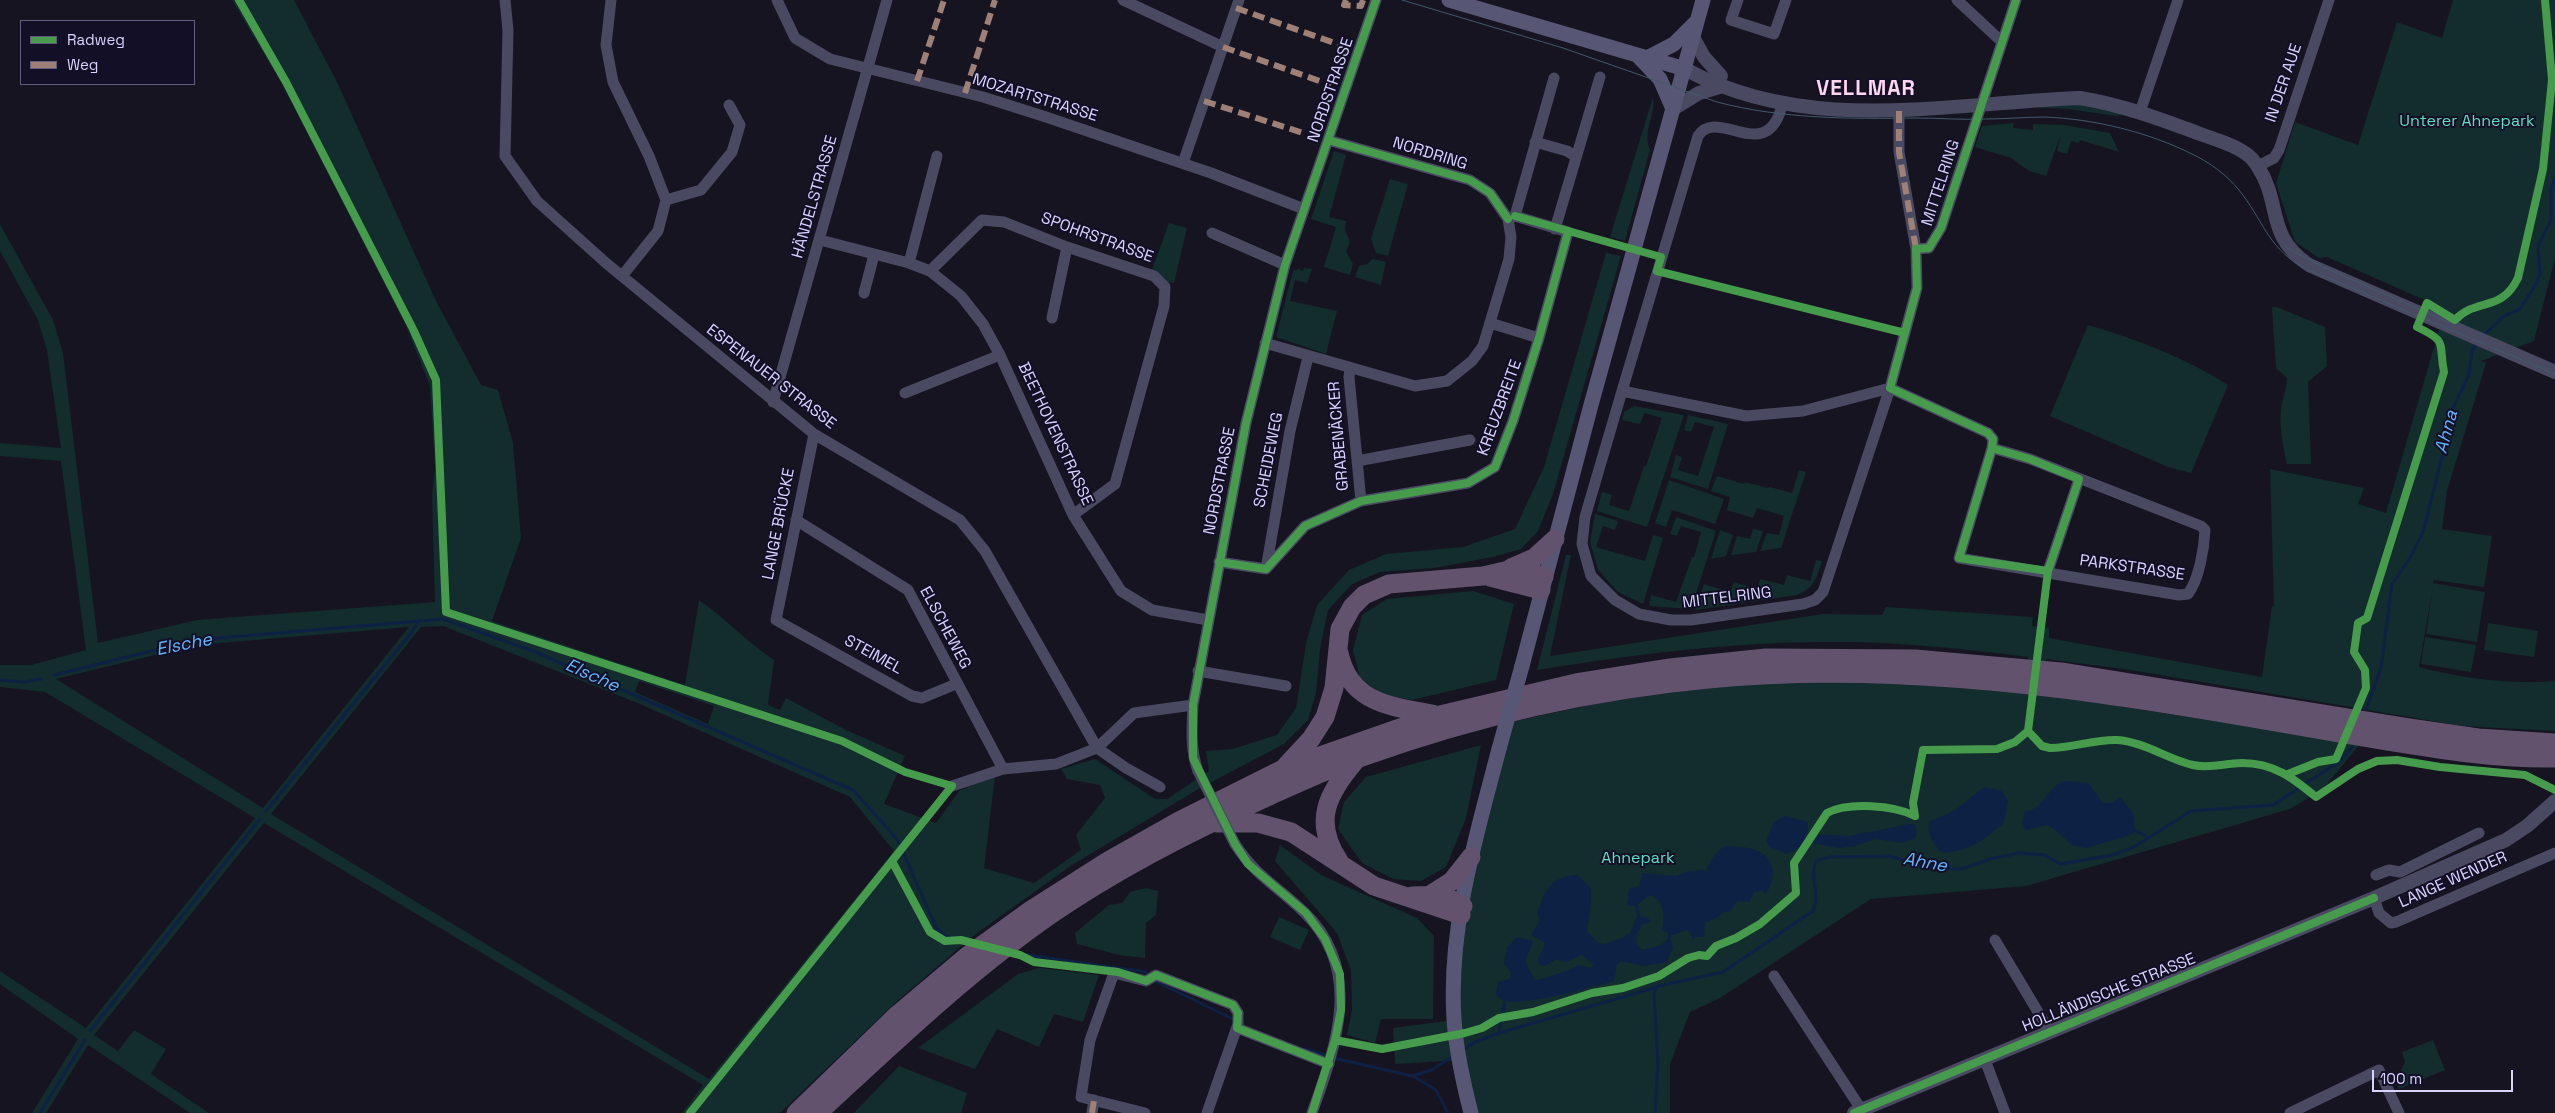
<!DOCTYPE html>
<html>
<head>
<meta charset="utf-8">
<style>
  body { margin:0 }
  #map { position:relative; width:2555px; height:1113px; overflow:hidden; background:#161421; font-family:"Space Grotesk",sans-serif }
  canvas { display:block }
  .legend { position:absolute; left:20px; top:20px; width:175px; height:65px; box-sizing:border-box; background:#130f26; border:1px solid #625e7d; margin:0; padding:6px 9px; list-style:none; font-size:15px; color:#d9d4ff }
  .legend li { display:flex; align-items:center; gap:10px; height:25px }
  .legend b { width:25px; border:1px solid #625e7d }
  .scale { position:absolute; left:2372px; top:1070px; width:141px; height:22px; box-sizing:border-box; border:2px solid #d9d4ff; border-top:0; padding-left:6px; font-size:15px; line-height:18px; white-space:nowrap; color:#d9d4ff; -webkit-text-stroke:4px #130f26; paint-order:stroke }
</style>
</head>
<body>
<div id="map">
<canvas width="2555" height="1113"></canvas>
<ul class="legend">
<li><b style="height:6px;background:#469c4c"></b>Radweg</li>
<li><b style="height:6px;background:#9e8076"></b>Weg</li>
</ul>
<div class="scale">100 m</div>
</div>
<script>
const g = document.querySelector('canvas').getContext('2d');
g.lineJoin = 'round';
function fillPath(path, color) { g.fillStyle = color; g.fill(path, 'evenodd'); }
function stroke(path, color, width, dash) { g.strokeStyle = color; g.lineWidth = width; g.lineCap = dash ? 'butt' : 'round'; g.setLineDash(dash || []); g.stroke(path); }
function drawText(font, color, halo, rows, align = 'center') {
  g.font = font + ' "Space Grotesk",sans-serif'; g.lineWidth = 4; g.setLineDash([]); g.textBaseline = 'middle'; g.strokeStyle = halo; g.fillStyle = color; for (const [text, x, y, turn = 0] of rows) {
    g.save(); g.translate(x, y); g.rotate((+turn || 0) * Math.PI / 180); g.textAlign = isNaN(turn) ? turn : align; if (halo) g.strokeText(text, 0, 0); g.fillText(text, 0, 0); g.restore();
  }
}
fillPath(new Path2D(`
  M 232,0 L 294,0 L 337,82 L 436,301 L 481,385 L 498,390 L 513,443 L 521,538 L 492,621 L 685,685 L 699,600 C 726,619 747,642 774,660 L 768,705 L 780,710 L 786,698 L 846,730 L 905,756 L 884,804 L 936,823 L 960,790 L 995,776 L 984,868 L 1034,883 L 1081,850 L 1076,835 L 1105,798 L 1100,785 L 1067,779 L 1061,769 L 1095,759 L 1155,799 L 1167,799 L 1209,771 L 1206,751 L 1232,749 L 1277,735 L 1296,708 L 1306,643 L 1317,605 L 1349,570 L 1386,554 L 1463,547 L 1515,529 L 1544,467 L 1606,253 L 1621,256 L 1553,494 L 1538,531 L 1521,549 L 1493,557 L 1434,568 L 1380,572 L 1352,584 L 1328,610 L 1320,649 L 1316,693 L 1308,720 L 1284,744 L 1200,788 L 1072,865 L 973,936 L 894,1004 L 780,1113 L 682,1113 L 703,1085 L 264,823 L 94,1035 L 118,1051 L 134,1030 L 166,1049 L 151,1074 L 209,1113 L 190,1113 L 88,1045 L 46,1113 L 32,1113 L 78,1039 L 0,984 L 0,971 L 86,1028 L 255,818 L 45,692 L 0,687 L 0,665 L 31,665 L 86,650 L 61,461 L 0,456 L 0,443 L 61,448 L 47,350 L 38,320 L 0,251 L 0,224 L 53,320 L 63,353 L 98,643 L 197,620 L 435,602 L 432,495 L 435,468 L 430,386 L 406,326 L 282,84 ZM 443,626 L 640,704 L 850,797 L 894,851 L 709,1079 L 271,814 L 421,627 ZM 409,627 L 263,808 L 56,679 L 196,645 ZM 639,681 L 714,706 L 708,724 L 635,692 Z
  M 2453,0 L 2555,0 L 2555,258 L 2534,341 L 2481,361 L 2486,363 L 2447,491 L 2442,529 L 2492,536 L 2484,587 L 2434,580 L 2433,583 L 2485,592 L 2477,642 L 2426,634 L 2433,587 L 2419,667 C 2461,678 2511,685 2555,681 L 2555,731 L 2462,726 L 2131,670 L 2046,659 L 2042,694 L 2360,744 L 2323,789 L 2290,809 L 2026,886 L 1871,899 L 1720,998 L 1690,1012 L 1670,1064 L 1670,1113 L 1471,1113 L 1459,1060 L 1395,1064 L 1393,1028 L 1454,1020 L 1454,970 L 1506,723 L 1633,696 L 1722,685 L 1830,681 L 1929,683 L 2024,692 L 2028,657 C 1965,649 1902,642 1839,642 C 1738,641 1636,654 1537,670 L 1566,555 L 1571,555 L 1550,656 L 1823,614 L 1882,615 L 1886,607 L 2033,617 L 2032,626 L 2049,628 L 2049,638 L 2262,677 L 2272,606 L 2274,606 L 2270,469 L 2364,488 L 2358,504 L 2386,513 L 2445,309 L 2327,257 L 2319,258 L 2295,242 L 2276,183 L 2295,122 L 2358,145 L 2397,22 L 2442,38 Z
  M 1653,97 C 1656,119 1642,128 1650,150 L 1625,241 L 1610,237 Z
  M 2073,102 L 2126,114 L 2116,116 L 2068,109 L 2028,107 Z
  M 2014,123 L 2013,128 L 2033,130 L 2033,124 L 2064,125 L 2110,133 L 2119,152 L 2080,140 L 2079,143 L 2071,141 L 2067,154 L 2057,151 L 2061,134 L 2046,176 L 2029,171 L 2011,158 L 1975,147 L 1982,126 Z
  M 1334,151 L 1346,155 L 1329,217 L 1346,221 L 1345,230 L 1350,242 L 1346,251 L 1353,264 L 1350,275 L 1324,267 L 1336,227 L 1311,219 Z
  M 1390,179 L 1408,184 L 1388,256 L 1376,253 L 1371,239 Z
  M 1169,223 L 1187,228 L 1174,283 L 1167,282 L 1152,270 Z
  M 1373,259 L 1386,262 L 1381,285 L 1355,277 L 1359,266 L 1367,264 Z
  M 1304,268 L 1312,269 L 1307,283 L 1295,280 L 1290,301 L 1337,311 L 1326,354 L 1276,337 L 1293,271 L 1299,269 L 1303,271 Z
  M 2272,307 L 2277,307 L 2325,327 L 2327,366 L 2308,382 L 2311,464 L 2287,464 C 2283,446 2279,427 2281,409 C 2282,398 2287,390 2287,378 L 2276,368 Z
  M 2088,325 C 2134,338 2188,359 2228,385 L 2191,473 L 2168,467 L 2050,416 Z
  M 1634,406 L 1684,415 L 1647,527 L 1597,511 L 1602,492 L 1612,495 L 1609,505 L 1629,511 L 1644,466 L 1646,466 L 1662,418 L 1644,413 L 1640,424 L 1622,420 L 1624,412 Z
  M 1688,415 L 1728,424 L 1708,489 L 1670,477 L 1676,455 L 1682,457 L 1678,470 L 1698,476 L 1714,427 L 1695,422 L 1691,432 L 1684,430 Z
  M 1799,470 L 1806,472 L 1781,548 L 1760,551 L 1767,533 L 1779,535 L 1784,516 L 1757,508 L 1753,518 L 1727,510 L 1730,497 L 1711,491 L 1717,476 L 1744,484 L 1745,482 L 1768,488 L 1770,487 L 1792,493 Z
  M 1669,480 L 1724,499 L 1715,524 L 1672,510 L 1666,527 L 1655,523 Z
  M 1595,514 L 1618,521 L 1615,530 L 1603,526 L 1596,547 L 1645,561 L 1653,535 L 1663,538 L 1643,604 L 1618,592 L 1598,570 L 1590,542 Z
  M 1676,517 L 1716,531 L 1691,609 L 1649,606 L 1651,595 L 1676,602 L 1692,557 L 1694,557 L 1701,532 L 1681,526 L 1677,536 L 1670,534 Z
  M 1753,529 L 1763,531 L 1756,552 L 1731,555 L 1737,536 L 1750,539 Z
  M 1720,530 L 1733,535 L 1726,556 L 1711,559 Z
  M 1816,560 L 1822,561 C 1817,577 1814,589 1797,595 L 1695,610 L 1704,584 L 1730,592 L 1734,582 L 1757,589 L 1760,579 L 1784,585 L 1787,575 L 1810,581 Z
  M 1473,591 L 1514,604 L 1496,680 L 1412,700 L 1384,695 L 1360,679 L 1353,650 L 1362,615 L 1387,599 Z
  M 2488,623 L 2538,631 L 2534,657 L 2484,650 Z
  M 2425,637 L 2476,645 L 2471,672 L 2421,664 Z
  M 1481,745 L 1466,818 L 1446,867 L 1421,881 L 1393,879 L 1362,863 L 1338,829 L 1344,802 L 1366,777 Z
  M 1280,845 L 1321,875 L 1417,918 L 1434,936 L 1433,1019 L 1381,1019 L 1375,1043 L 1347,1035 L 1352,1010 L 1351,970 L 1337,933 L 1275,861 Z
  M 1146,888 L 1158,891 L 1156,915 L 1146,923 L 1145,958 L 1119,955 L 1077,944 L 1075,933 L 1109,905 L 1122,903 L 1130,892 Z
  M 1279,917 L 1309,930 L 1300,950 L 1270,937 Z
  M 1039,968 L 1099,975 L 1083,1022 L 1054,1014 L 1039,1047 L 997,1029 L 975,1069 L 918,1048 L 1018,974 Z
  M 2433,1040 L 2445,1070 L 2399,1089 L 2396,1081 L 2405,1062 L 2402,1052 Z
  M 899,1066 L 967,1093 L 961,1113 L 854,1113 Z`), '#132c2d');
fillPath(new Path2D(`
  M 2064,781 L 2088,783 L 2103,803 L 2112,803 L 2120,797 L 2133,813 L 2135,831 L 2130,835 L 2086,848 L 2072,845 L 2054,829 L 2046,825 L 2026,830 L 2022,823 L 2025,811 C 2043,811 2047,787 2064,781 Z
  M 1984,787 L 2002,791 L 2008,800 L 2004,823 C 1979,843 1974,849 1942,853 C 1933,843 1927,835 1929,822 L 1954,811 Z
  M 1785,816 L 1808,822 L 1807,837 L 1801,847 L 1787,854 L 1770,847 L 1766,841 L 1774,822 Z
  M 1910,824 L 1915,825 L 1917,833 L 1915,838 L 1903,843 L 1875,839 L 1856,846 L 1839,848 L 1812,843 L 1815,834 L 1849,836 Z
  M 1723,847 C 1756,844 1787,856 1766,895 L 1762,890 L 1754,892 L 1749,902 L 1738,901 L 1730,911 L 1722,913 L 1720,916 L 1705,923 L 1704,937 L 1696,937 L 1693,941 L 1691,933 L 1687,930 L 1672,935 L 1662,930 C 1665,918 1665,901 1651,895 C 1641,898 1640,909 1627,905 L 1629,889 L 1639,886 L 1643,873 L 1676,876 L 1690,871 L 1706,870 L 1713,857 Z
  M 1577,875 L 1591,888 C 1592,901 1589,918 1587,931 L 1598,943 L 1604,944 L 1622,938 L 1630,933 L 1637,917 L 1648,918 L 1651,922 L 1643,924 L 1637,933 L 1636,943 L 1642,950 L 1661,945 L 1666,940 L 1671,941 L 1673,947 L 1667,962 L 1645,966 L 1621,961 L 1617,964 L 1614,981 C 1589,988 1529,1005 1505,1001 C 1501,1000 1498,997 1496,994 L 1498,982 L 1510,979 L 1511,972 L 1504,963 L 1507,948 L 1517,937 L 1533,941 L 1525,962 L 1535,980 C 1541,980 1574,969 1578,965 L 1591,968 L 1594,965 L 1582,955 C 1572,957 1568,966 1557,959 L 1545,966 L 1540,965 L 1538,960 L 1545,943 L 1531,935 L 1540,920 L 1537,914 C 1545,890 1550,877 1577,875 Z`), '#0d2144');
stroke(new Path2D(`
  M 2483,336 L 2504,316 L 2520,309 L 2536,284 L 2540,274 L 2538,246 L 2551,220 L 2551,189 L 2555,177
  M 54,675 L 196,640 L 443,619 L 533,651 L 853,790 L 897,839 L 936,927 L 945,936 L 950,937
  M 0,680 L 24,682 L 41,679
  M 2366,710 L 2381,668 L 2392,584 L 2410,558 L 2423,532 L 2444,449 L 2452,410 L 2469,375 L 2472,350 L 2478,343
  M 266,811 L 412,632 L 419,620
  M 2135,830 L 2149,838
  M 1637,906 L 1639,917
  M 1669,940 L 1670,934
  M 1021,954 L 1146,972
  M 1157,982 L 1235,1020
  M 90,1031 L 260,819
  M 1499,1033 L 1657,987
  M 1305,1049 L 1328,1056
  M 1462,1050 L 1475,1042 L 1499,1033 L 1505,1001
  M 1334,1058 L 1412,1076 L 1432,1070 L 1453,1056
  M 1413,1076 L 1436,1090 L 1448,1113
  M 40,1113 L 85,1040
  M 1655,1113 L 1658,1064 L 1654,993 L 1658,986 L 1723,972 L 1813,911 C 1821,894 1809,878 1816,861 L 1829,857 L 1890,856 L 1930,868 L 1962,869 L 1990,859 L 2019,853 L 2045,855 L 2060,864 L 2113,855 L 2134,847 L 2191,811 L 2273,805 L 2340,761 L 2352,747`), '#0d2144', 3);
stroke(new Path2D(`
  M 505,0 L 508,30 L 505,156 L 537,201 L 606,263 L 814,434 L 960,520 L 985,551 L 1097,748 L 1126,768 L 1160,787
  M 611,0 L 606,45 L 613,82 L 649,156 L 666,200 L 658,231 L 622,276
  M 777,0 L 795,38 L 830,59 L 983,97 L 1046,117 L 1211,173 L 1304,209
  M 1123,0 L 1223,47
  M 1738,0 L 1731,20 L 1774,34 L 1786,0
  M 1957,0 L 2001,41
  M 1783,102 C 1768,169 1718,105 1698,136 L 1622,391 L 1746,416 L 1803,411 L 1890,388
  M 2140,112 L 2178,0
  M 1535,142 L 1567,151 L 1575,156
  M 1183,163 L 1239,0
  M 2258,166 L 2274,158 L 2279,150 L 2329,0
  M 666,200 L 701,190 L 732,152 L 740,125 L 729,105
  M 1508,219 L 1515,216 L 1554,78
  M 1555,229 L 1600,77
  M 1212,233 L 1285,265
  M 820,240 L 909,263 L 930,271 L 961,296 L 983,324 L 1000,355 L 1073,515 L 1121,591 L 1152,610 L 1208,620
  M 1916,249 L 1929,248 L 1941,228 L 2016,0
  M 909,263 L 937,156
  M 930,271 L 982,220 L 1004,222 L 1067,247 L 1154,276 L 1165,287 L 1164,306 L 1115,484 L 1073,515
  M 864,293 L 874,255
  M 1052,318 L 1067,247
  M 1490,323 L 1539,338
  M 1265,343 L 1415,386 L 1447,381 L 1472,361 L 1483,346 L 1509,259 L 1511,237 L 1508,219 L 1490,193 L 1470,180 L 1328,140
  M 1350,369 L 1349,377 L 1361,501
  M 1890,388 L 1988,433 L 1993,439 L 1992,448 L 1959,558 L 2179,595 L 2188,594 C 2199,579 2204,550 2205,530 L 2201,526 L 2030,459 L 1992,448
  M 1622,391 L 1585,517 L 1582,544 L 1591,576 L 1615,600 L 1639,614 L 1671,620 L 1691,620 L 1803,604 L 1815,600 L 1823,592 L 1890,388 L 1917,288 L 1916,249 L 1899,152 L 1899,111
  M 905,393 L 1000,355
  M 773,402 L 887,0
  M 814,434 L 776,620 L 912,696 L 922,698 L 956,684
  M 1357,461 L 1470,440
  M 796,520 L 908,590 L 1003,769
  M 1219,562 L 1266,569 L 1305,526 L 1361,501 L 1468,483 L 1495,467 L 1513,421 L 1539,338 L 1568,232 L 1515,216
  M 1266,569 L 1290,431 L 1308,357
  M 2048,571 L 2079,479
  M 1198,671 L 1286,686
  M 1198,771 C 1190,749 1192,728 1193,705 L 1246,423 L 1285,265 L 1376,0
  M 952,786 L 1003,769 L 1056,764 L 1097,748 L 1134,713 L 1193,705
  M 1235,844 C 1257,878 1278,886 1305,913 C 1364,971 1336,1046 1312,1113
  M 2376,875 L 2389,870 L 2400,872 L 2479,833
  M 2374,898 L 2379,913 L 2391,923 L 2396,922 L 2555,853
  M 1995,940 L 2050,1032
  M 1774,976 L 1861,1109
  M 1237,1028 L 1329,1064
  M 1985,1060 L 2005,1113
  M 1092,1113 L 1094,1100
  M 1145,1113 L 1081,1097 L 1090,1040 L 1114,973 L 1146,981 L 1156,975 L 1233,1005 L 1238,1013 L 1238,1024 L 1207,1113
  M 2290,1113 L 2379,1070 L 2399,1113`), '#4a4962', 11);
stroke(new Path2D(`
  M 1693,37 L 1704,57 L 1721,76
  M 1685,69 C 1807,136 1948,103 2080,98 C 2123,105 2163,120 2203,135 C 2217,140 2233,144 2245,153 C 2250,156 2255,162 2258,167 C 2282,203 2265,236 2309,265 L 2555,372
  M 1673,109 L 1699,93 L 1723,86
  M 1854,1113 L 2374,898 L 2506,840 L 2527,826 L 2555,801`), '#4a4962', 14);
stroke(new Path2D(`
  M 1449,0 L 1685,69
  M 1639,57 L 1660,79 L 1673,109
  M 1647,58 L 1674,44 L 1695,23
  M 1522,666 L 1591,405 L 1703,0
  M 1471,1113 C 1463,1082 1456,1051 1454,1019 C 1448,928 1476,837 1499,749`), '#575674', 15);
stroke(new Path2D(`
  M 1511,568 L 1534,558 L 1555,539
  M 1490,577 L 1541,590
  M 1339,653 C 1350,705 1393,706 1436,715
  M 1285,767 L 1311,739 L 1325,717 L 1334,688 L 1340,629 L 1352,607 L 1364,595 L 1389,584 L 1483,576 L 1518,568 L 1544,577
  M 1217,823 L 1258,823 L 1291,832 L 1374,886 L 1461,915
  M 1339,861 C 1312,821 1328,793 1355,761
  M 1430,895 L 1452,881 L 1471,857
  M 1412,896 L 1443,895 L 1463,906
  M 796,1113 L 896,1016 L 966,957 L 1031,910 L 1108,861 L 1179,821 L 1283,769 L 1397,729 L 1440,715 L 1576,683 L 1670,668 L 1766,658 L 1915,659 L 2061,672 L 2409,728 L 2478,738 L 2555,743
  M 818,1113 C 893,1044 969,971 1053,913 C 1120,867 1193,830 1267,797 C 1298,783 1330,768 1362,757 C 1473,717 1591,690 1708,679 C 1838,666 1972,676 2101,694 C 2190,706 2280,723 2369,738 C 2430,748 2493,759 2555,758`), '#62526e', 19);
stroke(new Path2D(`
  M 1402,0 L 1563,48 L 1717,102 C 1782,119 1850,119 1917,118 C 1939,118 1962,120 1985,119 C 2005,119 2025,117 2045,117 C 2094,119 2148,132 2192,154 C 2209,162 2227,175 2239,190 C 2263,220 2266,244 2300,266 L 2555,374
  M 2282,245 L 2319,265 L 2450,323`), '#43596b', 1);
stroke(new Path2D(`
  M 1198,771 L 1235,844`), '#4a4962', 11);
stroke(new Path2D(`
  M 1499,749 L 1522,666`), '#575674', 15);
stroke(new Path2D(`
  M 1346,0 L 1344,5 L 1361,6 L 1363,0
  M 1236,8 L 1360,52
  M 1223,47 L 1331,85
  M 917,81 L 944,0
  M 965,93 L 995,0
  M 1204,101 L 1303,133
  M 1899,111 L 1899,152 L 1916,249
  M 1092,1113 L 1094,1100`), '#9e8076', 6, [12, 6]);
stroke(new Path2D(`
  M 239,0 L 286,82 L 413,329 L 436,380 L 446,612 L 842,741 L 905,772 L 952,786 L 690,1113
  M 2016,0 L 1941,228 L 1929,248 L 1916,249 L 1917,288 L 1890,388 L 1988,433 L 1993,439 L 1992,448 L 1959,558 L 2048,571
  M 1328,140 L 1470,180 L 1490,193 L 1508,219
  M 1515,216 L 1661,257 L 1657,271 L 1905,333
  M 1219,562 L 1266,569 L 1305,526 L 1361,501 L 1468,483 L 1495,467 L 1513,421 L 1539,338 L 1568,232
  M 2028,731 L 2042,746 L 2050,748 C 2073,748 2095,739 2117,740 C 2145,742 2167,759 2193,765 C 2210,769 2225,763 2242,763 C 2274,763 2293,778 2316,797 L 2358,769 L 2377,761 L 2397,760 L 2440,767 L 2525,775 L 2555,790
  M 2288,774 L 2318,762 L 2336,759 L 2366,688 L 2365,670 L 2354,652 L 2358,623 L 2367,618 L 2444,372 C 2438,343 2449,342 2417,327 L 2427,303 L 2455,320 C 2477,297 2501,313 2518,278 L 2543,169 L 2552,80 L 2545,0
  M 1915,816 L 1913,803 L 1923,750 L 1997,749 L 2015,742 L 2028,731 L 2048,571 L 2079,479 L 2030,459 L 1992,448
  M 893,863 L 930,932 L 945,941 L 961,940 L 1020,955 L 1034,962 L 1118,972 L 1146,981 L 1156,975 L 1233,1005 L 1238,1013 L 1237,1028 L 1329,1064
  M 1335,1040 L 1382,1049 L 1465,1033 L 1482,1028 L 1499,1018 L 1533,1012 L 1592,993 L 1623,988 L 1659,976 L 1688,958 L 1699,955 L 1707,956 L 1716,946 L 1736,938 L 1760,924 L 1796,893 L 1794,863 L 1827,813 C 1848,802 1894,805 1915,816
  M 1312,1113 L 1335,1040 L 1341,1010 L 1340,974 L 1325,939 L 1306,913 L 1248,864 L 1235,844 L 1193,758 L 1193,705 L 1246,423 L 1285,265 L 1376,0
  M 1854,1113 L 2374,898`), '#469c4c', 8);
drawText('16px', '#d9d4ff', '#130f26', [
  ["IN DER AUE",2284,83,-71],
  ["NORDSTRASSE",1331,90,-71],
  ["MOZARTSTRASSE",1035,98,17],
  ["NORDRING",1430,154,17],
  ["MITTELRING",1941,183,-72],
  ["HÄNDELSTRASSE",815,197,-74],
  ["SPOHRSTRASSE",1097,238,20],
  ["ESPENAUER STRASSE",771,377,38],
  ["KREUZBREITE",1500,408,-70],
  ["BEETHOVENSTRASSE",1055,434,65],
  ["GRABENÄCKER",1339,436,-95],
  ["SCHEIDEWEG",1269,460,-79],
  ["NORDSTRASSE",1220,481,-79],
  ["LANGE BRÜCKE",779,524,-79],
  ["PARKSTRASSE",2132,568,8],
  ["MITTELRING",1727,598,-7],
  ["ELSCHEWEG",945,628,62],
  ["STEIMEL",873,655,29],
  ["LANGE WENDER",2453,880,-24],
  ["HOLLÄNDISCHE STRASSE",2109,993,-22]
]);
drawText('16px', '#5fe0c0', '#130f26', [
  ["Unterer Ahnepark",2467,122],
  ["Ahnepark",1638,859]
]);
drawText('italic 18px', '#62b6ff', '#130f26', [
  ["Ahna",2447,432,-75],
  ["Elsche",184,645,-11],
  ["Elsche",592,676,24],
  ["Ahne",1925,863,10]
]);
g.letterSpacing = '1px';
drawText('bold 21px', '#ffd6f0', '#130f26', [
  ["VELLMAR",1866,89]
]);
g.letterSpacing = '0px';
</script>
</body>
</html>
